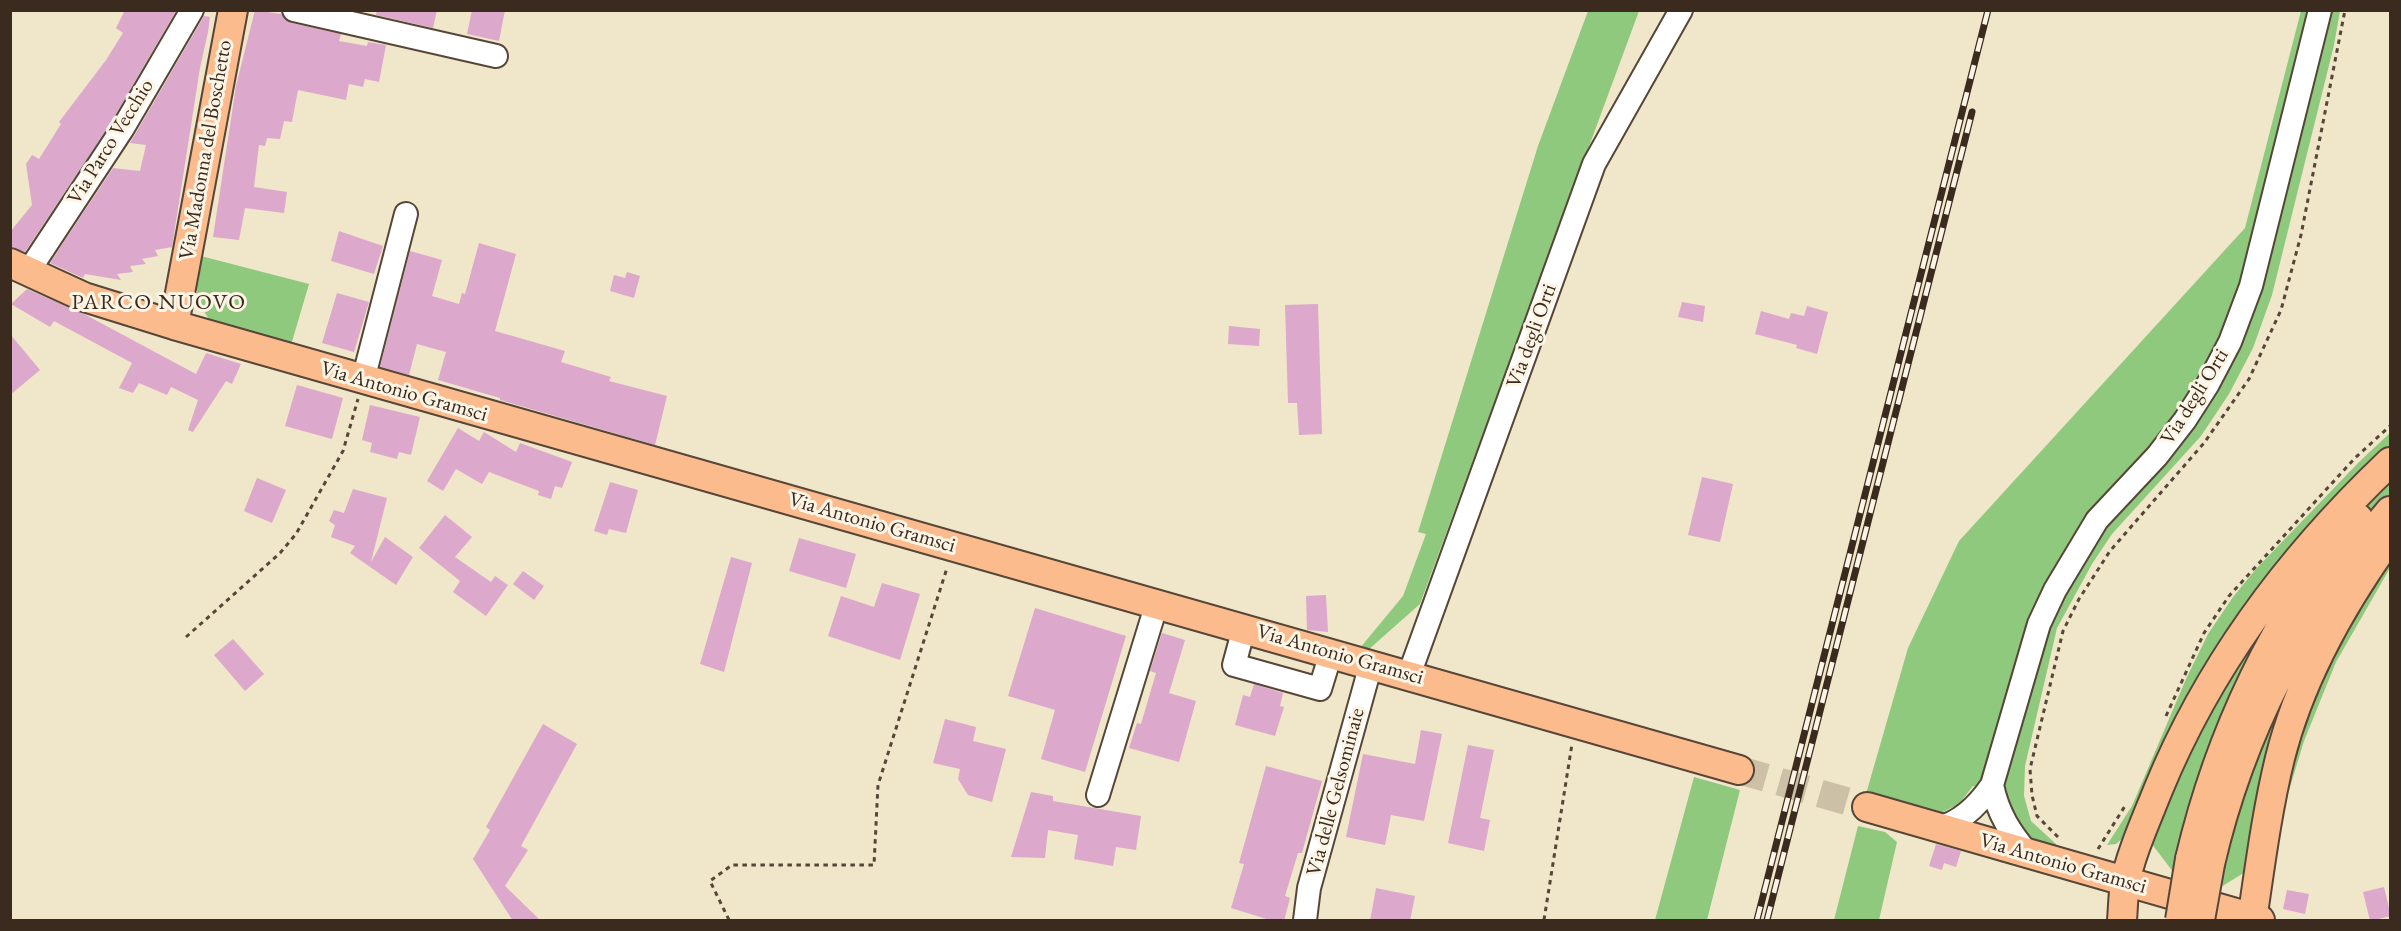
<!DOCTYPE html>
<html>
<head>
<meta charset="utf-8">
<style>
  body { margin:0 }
  #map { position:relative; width:2401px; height:931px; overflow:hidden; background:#f0e6c9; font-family:"EB Garamond",serif }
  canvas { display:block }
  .frame { position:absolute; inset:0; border:12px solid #3b2a1e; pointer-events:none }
</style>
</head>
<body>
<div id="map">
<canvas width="2401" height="931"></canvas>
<div class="frame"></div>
</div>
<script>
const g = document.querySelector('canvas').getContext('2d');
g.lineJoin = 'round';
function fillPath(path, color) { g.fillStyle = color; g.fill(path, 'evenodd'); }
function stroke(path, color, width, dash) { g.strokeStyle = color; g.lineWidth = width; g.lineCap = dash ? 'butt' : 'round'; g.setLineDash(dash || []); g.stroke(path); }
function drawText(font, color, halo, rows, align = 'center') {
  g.font = font + ' "EB Garamond",serif'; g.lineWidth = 6; g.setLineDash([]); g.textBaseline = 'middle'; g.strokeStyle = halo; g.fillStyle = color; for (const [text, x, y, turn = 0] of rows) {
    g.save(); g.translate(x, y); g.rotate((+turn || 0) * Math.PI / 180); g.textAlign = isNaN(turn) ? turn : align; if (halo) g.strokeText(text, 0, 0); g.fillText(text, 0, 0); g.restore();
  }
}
fillPath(new Path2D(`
  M 1588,11 L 1639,11 L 1420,604 L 1368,650 L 1360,648 L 1403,596 L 1426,534 L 1418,532 L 1538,146 Z
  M 2301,11 L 2340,11 L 2334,45 L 2272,295 L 2253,348 L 2229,394 L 2201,436 L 2112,534 L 2092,564 L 2057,628 L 2025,766 L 2024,796 L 2031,821 L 2056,844 L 2056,849 L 2032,842 L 2002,792 L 1973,786 L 1959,804 L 1941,813 L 1866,794 L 1908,648 L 1959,541 L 2245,228 Z
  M 197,255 L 309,284 L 291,345 L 214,325 C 194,302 195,284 197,255 Z
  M 2390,433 L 2390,568 L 2336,662 L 2304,741 L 2284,807 L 2274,874 L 2250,869 L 2221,887 L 2174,873 L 2148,839 L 2131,831 L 2116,844 L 2107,845 L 2132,806 L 2186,679 L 2208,634 L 2233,597 L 2256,569 L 2359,462 Z
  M 1694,777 L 1740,790 L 1707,920 L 1655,920 Z
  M 1858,826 L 1885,832 L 1897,842 L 1879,920 L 1834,920 Z`), '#8ec97e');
fillPath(new Path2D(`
  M 125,10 L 176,11 L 112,121 L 25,252 L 10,247 L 10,232 L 32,205 L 26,164 L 32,155 L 39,159 L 61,124 L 59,122 L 106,60 L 123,33 L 116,28 Z
  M 255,10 L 281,14 L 291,23 L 341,34 L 339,41 L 367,46 L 368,42 L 386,45 L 379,82 L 365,79 L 363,87 L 349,84 L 346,100 L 298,90 L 292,122 L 284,121 L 280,139 L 267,138 L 265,146 L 259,145 L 254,187 L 287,192 L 284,213 L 245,208 L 239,240 L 213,237 L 236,86 Z
  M 377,10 L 437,10 L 433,28 L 376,15 Z
  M 472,10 L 505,10 L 499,41 L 467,34 Z
  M 204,16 L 210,17 L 208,32 L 200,68 L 172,247 L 155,250 L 158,256 L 142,259 L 146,264 L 130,266 L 133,272 L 117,274 L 121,280 L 85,274 L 83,278 L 50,263 L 113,168 L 140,171 L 146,145 L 130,143 Z
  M 339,231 L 383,246 L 374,274 L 331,261 Z
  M 479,243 L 516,254 L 495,331 L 565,351 L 561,362 L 611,377 L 609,381 L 667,396 L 655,445 L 500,400 L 500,398 L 438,380 L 446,352 L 417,344 L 409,375 L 380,367 L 410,251 L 442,260 L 432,296 L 459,304 L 462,293 L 465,294 Z
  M 627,272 L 640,276 L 634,298 L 610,291 L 614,275 L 625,278 Z
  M 27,289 L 84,314 L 196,374 L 206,353 L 241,364 L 232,384 L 226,381 L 193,432 L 188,430 L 198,400 L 171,387 L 167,395 L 139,383 L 133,393 L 119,388 L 132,363 L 54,321 L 50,327 L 11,304 Z
  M 337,293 L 369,302 L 354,352 L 322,343 Z
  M 1682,302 L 1705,306 L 1703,322 L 1678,317 Z
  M 1318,304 L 1322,434 L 1299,435 L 1297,403 L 1288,403 L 1285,305 Z
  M 1807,306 L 1828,312 L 1817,354 L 1796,348 L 1797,345 L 1755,334 L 1761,311 L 1789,319 L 1791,313 L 1804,316 Z
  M 1229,326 L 1260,329 L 1259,346 L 1228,344 Z
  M 10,334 L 40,370 L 10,395 Z
  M 297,385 L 343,398 L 332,439 L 285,426 Z
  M 370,405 L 420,417 L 411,455 L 399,452 L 397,459 L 370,452 L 372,443 L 362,440 Z
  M 458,428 L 479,441 L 484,432 L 516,452 L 520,443 L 572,462 L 562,488 L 555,486 L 551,499 L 538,495 L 539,491 L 489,472 L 482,484 L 456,469 L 443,491 L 427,481 Z
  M 1702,477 L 1733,484 L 1720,542 L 1688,535 Z
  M 257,478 L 286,490 L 272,523 L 244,511 Z
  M 610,482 L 638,490 L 626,533 L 609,529 L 607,535 L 594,531 Z
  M 353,489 L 387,498 L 371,562 L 385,537 L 413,557 L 396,585 L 350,553 L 355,546 L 331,537 L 335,525 L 329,521 L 334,510 L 344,513 Z
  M 445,515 L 472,537 L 455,557 L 491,582 L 495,576 L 508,585 L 486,616 L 453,592 L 460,581 L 419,548 Z
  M 799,538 L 856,554 L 846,588 L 789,571 Z
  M 731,557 L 752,563 L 724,672 L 700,664 Z
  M 523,571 L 544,586 L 534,600 L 513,584 Z
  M 882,583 L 920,594 L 900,660 L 828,636 L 841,596 L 874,607 Z
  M 1326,595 L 1328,632 L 1307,630 L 1306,596 Z
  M 1035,608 L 1126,636 L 1085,772 L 1041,759 L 1055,710 L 1008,696 Z
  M 1162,633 L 1185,640 L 1169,693 L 1196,701 L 1179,762 L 1129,748 L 1137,723 L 1141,724 L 1156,673 L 1150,671 Z
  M 233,639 L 264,674 L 245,691 L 214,655 Z
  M 1254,684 L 1283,693 L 1280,706 L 1284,707 L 1275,736 L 1235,725 L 1243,695 L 1250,697 Z
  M 945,719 L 976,727 L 973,741 L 1006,749 L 992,802 L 968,795 L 958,779 L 960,769 L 933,763 Z
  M 543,724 L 577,744 L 521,846 L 528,850 L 505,886 L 541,921 L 513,921 L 473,859 L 490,830 L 486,827 Z
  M 1421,730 L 1442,734 L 1424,821 L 1391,815 L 1385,845 L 1346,837 L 1363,754 L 1415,764 Z
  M 1468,745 L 1494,750 L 1480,818 L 1490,820 L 1484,851 L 1448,843 Z
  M 1266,766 L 1322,781 L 1302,853 L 1298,853 L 1285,896 L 1290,898 L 1284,921 L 1273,921 L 1231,908 L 1244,864 L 1239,863 Z
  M 1031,792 L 1053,796 L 1053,801 L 1141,816 L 1136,850 L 1116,847 L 1113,866 L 1074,859 L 1078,835 L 1048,830 L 1045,858 L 1011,857 Z
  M 1936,844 L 1961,851 L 1956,867 L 1944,863 L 1942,870 L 1929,866 Z
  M 2384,887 L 2391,916 L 2370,921 L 2363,892 Z
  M 1376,888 L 1415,896 L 1410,921 L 1370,921 Z
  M 2287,890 L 2309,894 L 2305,914 L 2283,909 Z`), '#dca9cc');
stroke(new Path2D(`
  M 1739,770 L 1867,807`), '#ccc0a7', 28, [28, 14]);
const minor = new Path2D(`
  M 294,10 L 496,56
  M 28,272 L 123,128 L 192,10
  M 363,380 L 406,214
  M 1244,628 L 1234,665 L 1320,689 L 1331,653
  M 1409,675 L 1594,164 L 1681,10
  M 1992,785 C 1998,814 2010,832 2029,855
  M 1098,795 L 1157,603
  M 1937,828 C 1961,823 1979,804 1992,785 L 2039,624 L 2055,590 L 2097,520 L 2157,456 L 2185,420 L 2208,384 L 2230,342 L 2251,286 L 2320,10
  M 1305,920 L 1309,888 L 1371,664`);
const major = new Path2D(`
  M 10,263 L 84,297 L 174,325 L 1739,770
  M 174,325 L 233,10
  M 1867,807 L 2260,920
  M 2190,859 C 2219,736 2275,614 2358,518
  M 2210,864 C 2240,733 2302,613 2390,511
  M 2122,920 C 2123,909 2123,896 2125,884 C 2130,855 2147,818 2158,790 C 2210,663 2291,556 2390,462
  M 2252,920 C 2260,866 2267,811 2280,758 C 2300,678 2342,604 2390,537`);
stroke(minor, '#564638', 26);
stroke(major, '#564638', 32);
stroke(new Path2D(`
  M 186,637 L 280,553 L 296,534 L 343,451 L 358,399
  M 2166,716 L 2204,633 L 2229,596 L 2355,458 L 2390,426
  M 2058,837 L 2037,816 L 2032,795 L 2030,769 L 2063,631 L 2079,599 L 2110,551 L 2204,443 L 2249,379 L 2281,310 L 2301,235 L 2345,10
  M 2098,849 L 2125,806
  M 729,920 L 710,881 L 732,865 L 874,865 L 878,785 L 947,568
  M 1544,920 L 1572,744`), '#564638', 3, [4.5, 4.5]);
stroke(minor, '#fff', 22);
stroke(major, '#fbbb8d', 28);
const rail = new Path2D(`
  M 1757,920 L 1988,10
  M 1767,920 L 1972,112`);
stroke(rail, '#3b2a1e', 7);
stroke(rail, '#fcf5e5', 4.5, [14]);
const majorBridge = new Path2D(`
  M 2180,920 L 2190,859
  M 2200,920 L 2210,864`);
stroke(majorBridge, '#564638', 32, []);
stroke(majorBridge, '#fbbb8d', 28);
drawText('21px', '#3b2a1e', '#fcf5e5', [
  ["Via Parco Vecchio",111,142,-58],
  ["Via Madonna del Boschetto",206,150,-80],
  ["Via degli Orti",1532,336,-70],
  ["Via Antonio Gramsci",404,392,16],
  ["Via degli Orti",2195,397,-58],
  ["Via Antonio Gramsci",872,523,16],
  ["Via Antonio Gramsci",1340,655,16],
  ["Via delle Gelsominaie",1336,792,-75],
  ["Via Antonio Gramsci",2063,864,16]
]);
g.letterSpacing = '1.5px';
drawText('22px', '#3b2a1e', '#fcf5e5', [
  ["PARCO NUOVO",159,303]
]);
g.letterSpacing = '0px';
</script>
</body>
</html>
